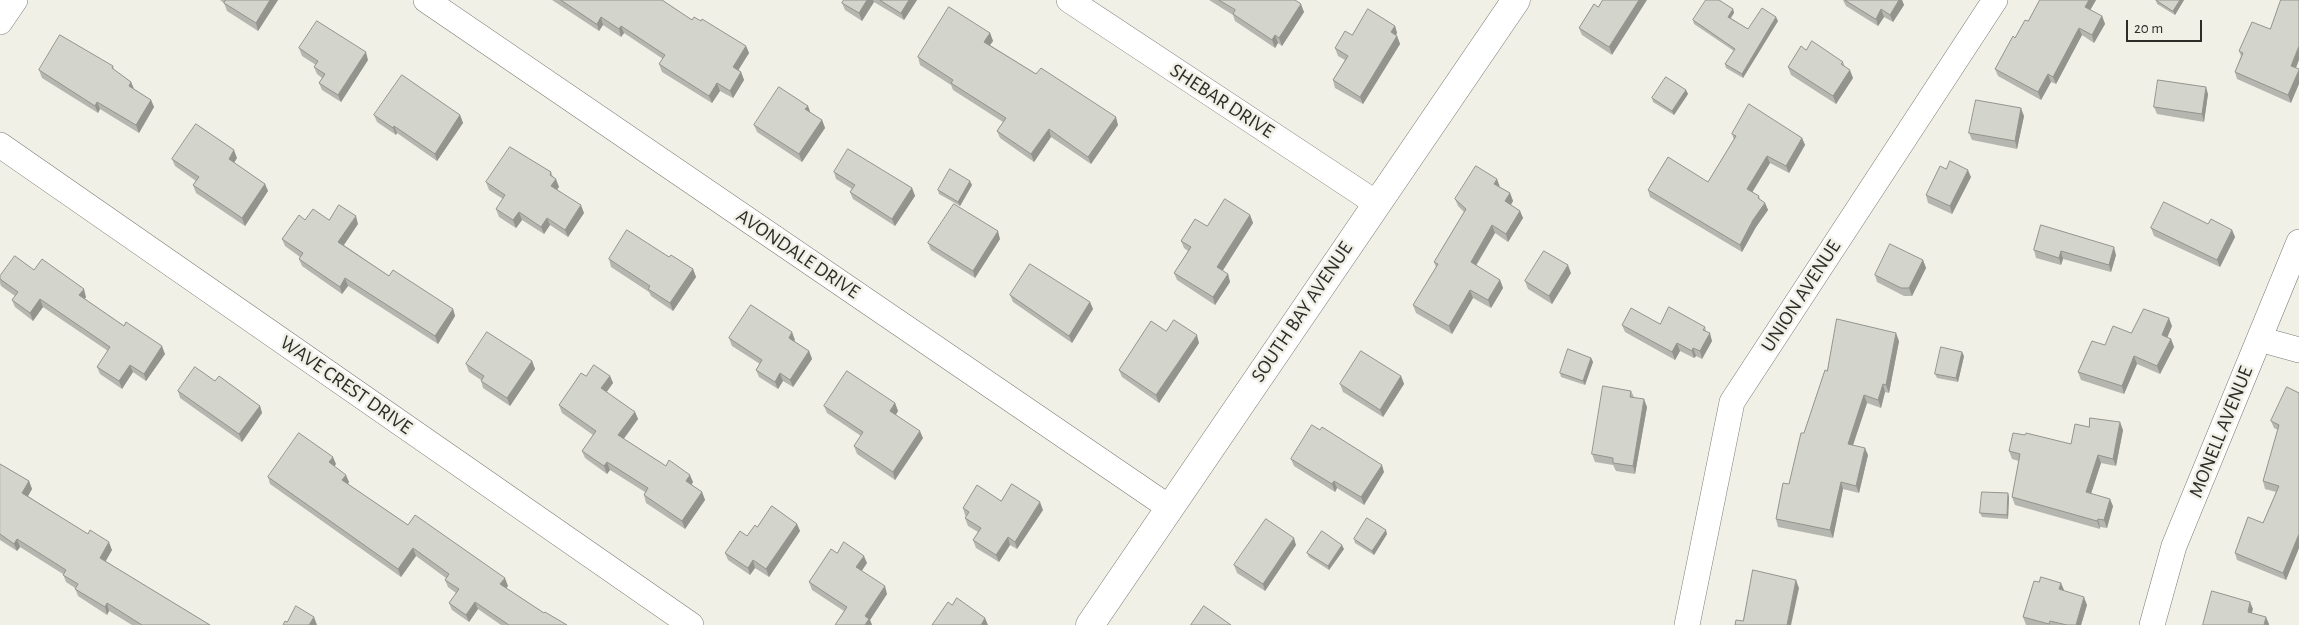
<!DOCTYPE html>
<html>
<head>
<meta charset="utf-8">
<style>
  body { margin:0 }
  #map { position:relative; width:2299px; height:625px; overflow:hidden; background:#f0f0e7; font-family:"Alegreya Sans",sans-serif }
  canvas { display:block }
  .scale { position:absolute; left:2126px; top:20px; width:76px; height:22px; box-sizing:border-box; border:2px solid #2c2c29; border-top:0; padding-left:6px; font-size:15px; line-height:18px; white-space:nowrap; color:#2c2c29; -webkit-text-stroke:4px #f0f0e7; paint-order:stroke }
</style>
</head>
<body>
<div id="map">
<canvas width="2299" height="625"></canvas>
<div class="scale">20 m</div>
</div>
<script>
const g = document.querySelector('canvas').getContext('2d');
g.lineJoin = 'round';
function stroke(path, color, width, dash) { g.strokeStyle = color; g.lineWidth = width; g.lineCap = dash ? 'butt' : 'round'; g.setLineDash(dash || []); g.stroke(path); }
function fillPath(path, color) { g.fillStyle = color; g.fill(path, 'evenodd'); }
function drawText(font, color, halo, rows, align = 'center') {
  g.font = font + ' "Alegreya Sans",sans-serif'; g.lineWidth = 5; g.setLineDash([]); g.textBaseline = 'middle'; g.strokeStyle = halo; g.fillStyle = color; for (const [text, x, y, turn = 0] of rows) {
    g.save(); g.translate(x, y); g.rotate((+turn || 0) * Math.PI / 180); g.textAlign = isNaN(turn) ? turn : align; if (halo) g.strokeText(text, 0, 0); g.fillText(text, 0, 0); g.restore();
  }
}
const minor = new Path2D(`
  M 426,0 L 1170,508
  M 1069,0 L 1376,203
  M 0,22 L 15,0
  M 0,145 L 691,625
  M 2259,339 L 2299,350
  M 1687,625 L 1732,402 L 1995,0
  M 2152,625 L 2174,546 L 2299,242`);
const tertiary = new Path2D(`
  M 1090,625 L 1516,0`);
stroke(minor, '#7b7b73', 26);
stroke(tertiary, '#7b7b73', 29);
stroke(minor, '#fff', 25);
stroke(tertiary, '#fff', 28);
fillPath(new Path2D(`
  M 220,0 L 278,0 L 258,31 L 227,11 L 224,3 Z
  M 552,0 L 662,0 L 692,20 L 746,46 L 749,53 L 738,70 L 741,72 L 744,80 L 733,98 L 720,91 L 712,103 L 662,72 L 659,64 L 663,59 L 624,33 L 621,37 L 603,25 L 599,31 Z
  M 844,0 L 917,0 L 904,20 L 874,2 L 862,21 L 845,10 L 842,3 Z
  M 1209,0 L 1295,0 L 1304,12 L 1282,46 L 1278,43 L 1275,48 L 1235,21 L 1233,15 Z
  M 1843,0 L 1902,0 L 1904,5 L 1893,22 L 1884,17 L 1878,26 L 1846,6 Z
  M 2040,0 L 2096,0 L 2090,10 L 2102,16 L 2105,24 L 2094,43 L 2082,35 L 2056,84 L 2051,82 L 2041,100 L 1998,76 L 1995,69 L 2015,38 L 2028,21 Z
  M 2156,0 L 2184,0 L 2175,15 L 2157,4 Z
  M 1594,4 L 1612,55 L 1582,35 L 1579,28 Z
  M 1733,9 L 1734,13 L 1731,18 L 1748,29 L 1778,21 L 1743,78 L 1726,68 L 1725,64 L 1734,51 L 1694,24 L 1693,20 Z
  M 1395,26 L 1397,33 L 1396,35 L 1397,36 L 1400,44 L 1363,104 L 1335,88 L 1333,80 L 1345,60 L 1338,56 L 1335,48 L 1352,35 Z
  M 990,33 L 993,41 L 990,45 L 1118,125 L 1091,164 L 1051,137 L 1034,162 L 1000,138 L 997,131 L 1003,122 L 953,90 L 951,85 L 920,65 L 918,57 Z
  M 299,48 L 368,60 L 341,102 L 322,90 L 319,83 L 322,78 L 317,74 L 314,67 L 316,65 L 302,56 Z
  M 1806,50 L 1843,62 L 1845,67 L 1853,78 L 1836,104 L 1791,75 L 1788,67 Z
  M 2239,51 L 2296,68 L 2291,103 L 2237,79 L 2235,72 L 2241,56 Z
  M 113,66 L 114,70 L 131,82 L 134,89 L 151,100 L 154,107 L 139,133 L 100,109 L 98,113 L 42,78 L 39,70 Z
  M 1686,90 L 1688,94 L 1674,115 L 1653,102 L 1652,98 Z
  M 2208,94 L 2204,122 L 2157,114 L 2154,107 Z
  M 808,106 L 810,113 L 822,120 L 825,128 L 802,162 L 757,132 L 754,125 Z
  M 374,115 L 460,115 L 463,123 L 437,161 L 397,133 L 396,135 L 377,122 Z
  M 2024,116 L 2017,149 L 1972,140 L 1969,133 Z
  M 1732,134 L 1802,138 L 1805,145 L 1789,173 L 1770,163 L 1752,192 L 1759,196 L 1760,200 L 1765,203 L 1768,210 L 1756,227 L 1742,252 L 1650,197 L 1648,190 L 1708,182 L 1734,140 Z
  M 237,158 L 234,163 L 265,184 L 268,191 L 245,226 L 196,193 L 193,185 L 196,181 L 175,166 L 172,159 Z
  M 1946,169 L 1971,177 L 1952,214 L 1928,203 L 1926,195 Z
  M 551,172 L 553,177 L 559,187 L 557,189 L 584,213 L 568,237 L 550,225 L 544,234 L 522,220 L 516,228 L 499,217 L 496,209 L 503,199 L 489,190 L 486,182 Z
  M 834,172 L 912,188 L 915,196 L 895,226 L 853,199 L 850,192 L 852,189 L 836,179 Z
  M 972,185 L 960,206 L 939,194 L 938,190 Z
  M 1500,187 L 1510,193 L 1513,201 L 1511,205 L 1520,211 L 1523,218 L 1508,242 L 1495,233 L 1476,266 L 1500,280 L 1503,288 L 1491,308 L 1473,298 L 1452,334 L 1416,313 L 1413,305 L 1436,267 L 1434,262 L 1464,212 L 1458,206 L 1455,199 Z
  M 1250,215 L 1253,223 L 1222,271 L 1228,274 L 1230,282 L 1215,305 L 1177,280 L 1174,273 L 1188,251 L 1184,248 L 1181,241 L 1207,226 Z
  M 305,220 L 358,224 L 344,245 L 389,276 L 453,309 L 455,316 L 438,344 L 348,286 L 342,294 L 302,266 L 299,259 L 300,257 L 285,246 L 282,239 Z
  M 2208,224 L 2232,230 L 2235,237 L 2220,267 L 2154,236 L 2151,228 Z
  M 2041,225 L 2116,255 L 2111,272 L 2063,259 L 2061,265 L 2036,258 L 2034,250 Z
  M 1000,239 L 975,278 L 931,250 L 928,243 Z
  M 669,257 L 693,269 L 696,277 L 673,311 L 651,296 L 649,292 L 611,267 L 609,259 Z
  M 1923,260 L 1926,268 L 1912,296 L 1904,296 L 1877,282 L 1875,275 Z
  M 34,270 L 86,297 L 85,299 L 165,354 L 146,381 L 133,372 L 122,389 L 100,374 L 97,367 L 108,351 L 43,307 L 33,321 L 15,307 L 12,300 L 15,296 L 1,286 L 0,283 L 0,276 Z
  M 1571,273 L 1552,304 L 1528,289 L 1525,281 Z
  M 1010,295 L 1090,302 L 1093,309 L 1072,343 L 1013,302 Z
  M 1660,324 L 1705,327 L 1706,331 L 1712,341 L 1702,359 L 1696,356 L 1694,358 L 1680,351 L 1675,360 L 1625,332 L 1622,325 Z
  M 2172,326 L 2167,337 L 2171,339 L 2174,347 L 2160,374 L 2137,364 L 2124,394 L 2081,380 L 2078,372 L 2105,345 L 2131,333 Z
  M 1166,331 L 1199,343 L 1159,403 L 1122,377 L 1119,370 Z
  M 729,338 L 795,340 L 794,341 L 809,351 L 812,359 L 793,387 L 783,381 L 778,389 L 759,377 L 756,370 L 760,364 L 732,346 Z
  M 1899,341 L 1889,393 L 1885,392 L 1881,408 L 1867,403 L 1853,445 L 1868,455 L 1859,493 L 1843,489 L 1833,538 L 1778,527 L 1776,519 L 1789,484 L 1804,433 L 1827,371 Z
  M 1964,356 L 1958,382 L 1937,378 L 1935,374 Z
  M 1591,358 L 1593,362 L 1585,385 L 1561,377 L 1560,373 Z
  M 532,361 L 535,369 L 510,406 L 483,388 L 481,380 L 469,372 L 466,364 Z
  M 586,376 L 610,376 L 613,383 L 606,392 L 635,412 L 638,419 L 624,439 L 666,466 L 693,482 L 691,485 L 702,492 L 705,500 L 685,529 L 646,503 L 644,495 L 645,492 L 610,470 L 607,474 L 585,458 L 582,451 L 593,435 L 562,413 L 559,405 Z
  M 1401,376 L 1404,384 L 1383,417 L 1343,392 L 1340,384 Z
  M 215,381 L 260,406 L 262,413 L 242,442 L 180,398 L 178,391 Z
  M 1631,391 L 1634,397 L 1647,407 L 1635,474 L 1616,471 L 1613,465 L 1595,462 L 1592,454 Z
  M 2299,393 L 2299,548 L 2286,580 L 2237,560 L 2235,553 L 2263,523 L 2276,492 L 2265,489 L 2263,481 L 2278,430 L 2274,428 L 2271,421 Z
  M 895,403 L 898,411 L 896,415 L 923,438 L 895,480 L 857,454 L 854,446 L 861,436 L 827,413 L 824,406 Z
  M 2123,430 L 2116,466 L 2101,463 L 2091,493 L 2113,506 L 2107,528 L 2100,527 L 2100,529 L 2015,505 L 2012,497 L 2019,461 L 2012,459 L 2009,451 L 2071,444 Z
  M 1291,459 L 1384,472 L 1364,505 L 1337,488 L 1335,492 L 1294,466 Z
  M 0,464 L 29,481 L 32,489 L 28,496 L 112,550 L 105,561 L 210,625 L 132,625 L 109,611 L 107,615 L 78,596 L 75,588 L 66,582 L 63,574 L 20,547 L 17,551 L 0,540 Z
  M 336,464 L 334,466 L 349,482 L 348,484 L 408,525 L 508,586 L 506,588 L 544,613 L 567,625 L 501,625 L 478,609 L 469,622 L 452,610 L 449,603 L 456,593 L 448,587 L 445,580 L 446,578 L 416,556 L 401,577 L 270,484 L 268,477 Z
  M 2009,497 L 2008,519 L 1982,517 L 1980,513 Z
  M 1001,501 L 1043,510 L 1017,549 L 1010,545 L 999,562 L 976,548 L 973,540 L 978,532 L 968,526 L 965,518 L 966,516 L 965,515 L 963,508 Z
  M 797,524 L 800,531 L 769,577 L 755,568 L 750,575 L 728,560 L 725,553 L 747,536 L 757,527 Z
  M 1387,534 L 1374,555 L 1355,543 L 1354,539 Z
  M 1296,545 L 1265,591 L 1237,573 L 1234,565 Z
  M 1344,549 L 1329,570 L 1309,557 L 1307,553 Z
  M 837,553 L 867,563 L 861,571 L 887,594 L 870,620 L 872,625 L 835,625 L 844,611 L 812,590 L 809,582 Z
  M 2064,590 L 2064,591 L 2087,605 L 2081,625 L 2026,625 L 2023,617 Z`), '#b5b6af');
fillPath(new Path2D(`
  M 270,0 L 278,0 L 258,31 L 256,23 Z
  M 867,0 L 873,0 L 874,2 L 862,21 L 859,13 Z
  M 909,0 L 917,0 L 904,20 L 901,13 Z
  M 1639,0 L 1647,0 L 1612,55 L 1609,47 Z
  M 1899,0 L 1902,0 L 1904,5 L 1893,22 L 1890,15 Z
  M 2089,0 L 2096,0 L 2088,14 L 2085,7 Z
  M 2180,0 L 2184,0 L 2175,15 L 2173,11 Z
  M 1301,4 L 1304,12 L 1282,46 L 1279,38 Z
  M 1733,9 L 1734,13 L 1729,20 L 1728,17 Z
  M 1881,9 L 1884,17 L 1878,26 L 1876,19 Z
  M 2102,16 L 2105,24 L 2094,43 L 2092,35 Z
  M 601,17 L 603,25 L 599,31 L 597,24 Z
  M 1776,17 L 1778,21 L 1743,78 L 1742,74 Z
  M 621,26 L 624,33 L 621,37 L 619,29 Z
  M 1395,26 L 1397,33 L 1393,40 L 1391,32 Z
  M 2079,28 L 2082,35 L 2056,84 L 2053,77 Z
  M 990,33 L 993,41 L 987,49 L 984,42 Z
  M 1275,35 L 1278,43 L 1275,48 L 1272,40 Z
  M 1397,36 L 1400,44 L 1363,104 L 1360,97 Z
  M 746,46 L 749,53 L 736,74 L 733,67 Z
  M 2299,46 L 2299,60 L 2294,73 L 2291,66 Z
  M 366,52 L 368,60 L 341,102 L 338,95 Z
  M 1850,70 L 1853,78 L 1836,104 L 1833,96 Z
  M 2299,70 L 2299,84 L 2291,103 L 2288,95 Z
  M 741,72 L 744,80 L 733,98 L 730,91 Z
  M 2048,74 L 2051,82 L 2041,100 L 2038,92 Z
  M 131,82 L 134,89 L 129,86 Z
  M 717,83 L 720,91 L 712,103 L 709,96 Z
  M 2206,87 L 2208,94 L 2204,122 L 2202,114 Z
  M 1686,90 L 1688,94 L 1674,115 L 1672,111 Z
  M 151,100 L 154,107 L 139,133 L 136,125 Z
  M 97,102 L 100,109 L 98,113 L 95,106 Z
  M 808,106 L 811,114 L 805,109 Z
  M 2021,108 L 2024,116 L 2017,149 L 2015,141 Z
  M 460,115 L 463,123 L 437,161 L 435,154 Z
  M 1116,117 L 1118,125 L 1091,164 L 1088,157 Z
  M 822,120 L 825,128 L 802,162 L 799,154 Z
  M 394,126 L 397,133 L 396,135 L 393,128 Z
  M 1049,129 L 1051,137 L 1034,162 L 1031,154 Z
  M 1802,138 L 1805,145 L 1789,173 L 1786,166 Z
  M 234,150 L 237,158 L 231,167 L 229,159 Z
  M 1767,156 L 1770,163 L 1750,196 L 1747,189 Z
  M 1968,170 L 1971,177 L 1952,214 L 1950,206 Z
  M 556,179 L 559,187 L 554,193 L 551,186 Z
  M 1497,179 L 1500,187 L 1494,184 Z
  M 970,181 L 972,185 L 960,206 L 958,202 Z
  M 265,184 L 268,191 L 245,226 L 242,218 Z
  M 912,188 L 915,196 L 895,226 L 892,219 Z
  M 1510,193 L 1513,201 L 1508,209 L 1505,201 Z
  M 1765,203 L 1768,210 L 1756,227 L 1742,252 L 1740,245 L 1753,220 Z
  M 581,205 L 584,213 L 568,237 L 565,230 Z
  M 1520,211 L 1523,218 L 1508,242 L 1506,234 Z
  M 519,212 L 522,220 L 516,228 L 513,220 Z
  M 1250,215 L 1253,223 L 1220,275 L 1217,267 Z
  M 356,216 L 358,224 L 341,249 L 338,242 Z
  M 547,218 L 550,225 L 544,234 L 541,227 Z
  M 1492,225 L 1495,233 L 1473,270 L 1471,262 Z
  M 2232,230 L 2235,237 L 2220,267 L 2217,260 Z
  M 998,231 L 1000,239 L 975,278 L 973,271 Z
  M 2114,247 L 2116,255 L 2111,272 L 2109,265 Z
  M 2061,251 L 2063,259 L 2061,265 L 2059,258 Z
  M 1923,260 L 1926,268 L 1912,296 L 1909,288 Z
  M 1568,265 L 1571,273 L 1552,304 L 1549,296 Z
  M 693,269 L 696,277 L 673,311 L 670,303 Z
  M 1228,274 L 1230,282 L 1215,305 L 1213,297 Z
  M 345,278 L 348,286 L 342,294 L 340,287 Z
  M 1500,280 L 1503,288 L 1491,308 L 1488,300 Z
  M 84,289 L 86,297 L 82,303 L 79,295 Z
  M 1470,290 L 1473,298 L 1452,334 L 1449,326 Z
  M 40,299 L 43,307 L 33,321 L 30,313 Z
  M 1090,302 L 1093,309 L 1072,343 L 1069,336 Z
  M 453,309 L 455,316 L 438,344 L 435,336 Z
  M 2169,318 L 2172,326 L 2165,343 L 2162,335 Z
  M 792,332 L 795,340 L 791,345 L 789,338 Z
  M 1710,333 L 1712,341 L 1702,359 L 1700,351 Z
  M 1896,333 L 1899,341 L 1889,393 L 1886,385 Z
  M 1197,335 L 1199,343 L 1159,403 L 1156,395 Z
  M 2171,339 L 2174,347 L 2160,374 L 2157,366 Z
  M 1677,343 L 1680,351 L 1675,360 L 1672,352 Z
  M 162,346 L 165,354 L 146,381 L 144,374 Z
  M 1693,348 L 1696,356 L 1694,358 L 1692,351 Z
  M 809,351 L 812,359 L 793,387 L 790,380 Z
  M 1962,352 L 1964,356 L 1958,382 L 1956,378 Z
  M 2134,356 L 2137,364 L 2124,394 L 2122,386 Z
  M 1591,358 L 1593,362 L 1585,385 L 1583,381 Z
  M 532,361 L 535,369 L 510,406 L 507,398 Z
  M 130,365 L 133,372 L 122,389 L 119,381 Z
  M 780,373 L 783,381 L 778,389 L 775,382 Z
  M 610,376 L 613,383 L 604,396 L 601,388 Z
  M 1401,376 L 1404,384 L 1383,417 L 1380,410 Z
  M 1883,384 L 1885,392 L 1881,408 L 1878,400 Z
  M 1864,395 L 1867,403 L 1851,451 L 1848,444 Z
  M 1644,399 L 1647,407 L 1635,474 L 1633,466 Z
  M 895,403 L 898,411 L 893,419 L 890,411 Z
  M 260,406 L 262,413 L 242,442 L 239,434 Z
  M 635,412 L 638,419 L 621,442 L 618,435 Z
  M 2120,422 L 2123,430 L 2116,466 L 2113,459 Z
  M 920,431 L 923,438 L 895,480 L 893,472 Z
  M 1865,448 L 1868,455 L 1859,493 L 1856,486 Z
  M 2098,455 L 2101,463 L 2089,500 L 2086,492 Z
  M 333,457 L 336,464 L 332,470 L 329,462 Z
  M 607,462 L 610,470 L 607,474 L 604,466 Z
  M 1382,465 L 1384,472 L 1364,505 L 1361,497 Z
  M 346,475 L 349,482 L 345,488 L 342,480 Z
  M 690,475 L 693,482 L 689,489 L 686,481 Z
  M 29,481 L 32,489 L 25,501 L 22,493 Z
  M 1334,481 L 1337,488 L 1335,492 L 1332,484 Z
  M 1841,482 L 1843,489 L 1833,538 L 1830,530 Z
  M 702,492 L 705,500 L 685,529 L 682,521 Z
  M 2008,493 L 2009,497 L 2008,519 L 2007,515 Z
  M 2110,499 L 2113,506 L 2107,528 L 2104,520 Z
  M 1040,502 L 1043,510 L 1017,549 L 1015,542 Z
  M 2098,519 L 2100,527 L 2100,529 L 2097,521 Z
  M 797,524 L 800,531 L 769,577 L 766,569 Z
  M 1386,530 L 1387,534 L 1374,555 L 1372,551 Z
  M 2299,534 L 2299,548 L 2286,580 L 2283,573 Z
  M 1008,537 L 1010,545 L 999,562 L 996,555 Z
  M 1294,538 L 1296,545 L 1265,591 L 1263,584 Z
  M 17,539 L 20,547 L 17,551 L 14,544 Z
  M 109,542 L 112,550 L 103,566 L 100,558 Z
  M 1342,545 L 1344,549 L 1329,570 L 1328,566 Z
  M 413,548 L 416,556 L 401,577 L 398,569 Z
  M 864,556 L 867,563 L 859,575 L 856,567 Z
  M 753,560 L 755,568 L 750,575 L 748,568 Z
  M 505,578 L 508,586 L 503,592 L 500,584 Z
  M 1796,580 L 1799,588 L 1791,625 L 1787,625 Z
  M 2061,583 L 2064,590 L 2062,597 L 2059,589 Z
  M 885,586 L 887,594 L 870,620 L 872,625 L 865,625 L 865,616 Z
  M 2084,597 L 2087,605 L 2081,625 L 2076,625 Z
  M 475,602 L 478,609 L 469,622 L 466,615 Z
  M 2250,602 L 2253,609 L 2250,619 L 2248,612 Z
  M 107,603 L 109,611 L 107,615 L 105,607 Z
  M 314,617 L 317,625 L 309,625 Z
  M 2266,617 L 2269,624 L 2269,625 L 2264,625 Z
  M 985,618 L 988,625 L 981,625 Z`), '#94948e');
const building = new Path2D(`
  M 226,0 L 270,0 L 256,23 L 224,3 Z
  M 561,0 L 662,0 L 692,20 L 694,17 L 701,21 L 702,19 L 746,46 L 733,67 L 741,72 L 730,91 L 717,83 L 709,96 L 659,64 L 665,55 L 621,26 L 619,29 L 601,17 L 597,24 Z
  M 844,0 L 867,0 L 859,13 L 842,3 Z
  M 880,0 L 909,0 L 901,13 Z
  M 1219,0 L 1295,0 L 1301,4 L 1279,38 L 1275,35 L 1272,40 L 1233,14 L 1235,10 Z
  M 1603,0 L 1639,0 L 1609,47 L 1579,28 L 1594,4 L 1598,7 Z
  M 1706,0 L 1719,0 L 1733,9 L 1728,17 L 1748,29 L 1762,8 L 1776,17 L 1742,74 L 1725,64 L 1735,49 L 1693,20 Z
  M 1845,0 L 1899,0 L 1890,15 L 1881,9 L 1876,19 Z
  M 2040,0 L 2089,0 L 2085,7 L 2102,16 L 2092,35 L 2079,28 L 2053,77 L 2048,74 L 2038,92 L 1995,69 L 2013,36 L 2015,38 L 2025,20 L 2028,21 Z
  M 2156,0 L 2180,0 L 2173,11 Z
  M 2281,0 L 2299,0 L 2299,46 L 2291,66 L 2299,69 L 2299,70 L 2288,95 L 2235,72 L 2243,53 L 2239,51 L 2252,22 L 2270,29 Z
  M 949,7 L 990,33 L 984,42 L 1036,74 L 1041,68 L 1116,117 L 1088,157 L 1049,129 L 1031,154 L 997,131 L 1006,118 L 951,83 L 953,80 L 918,57 Z
  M 1368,9 L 1395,26 L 1391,32 L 1397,36 L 1360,97 L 1333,80 L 1348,56 L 1335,48 L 1345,31 L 1352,35 Z
  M 317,21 L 366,52 L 338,95 L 319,83 L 325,74 L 314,67 L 318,61 L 299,48 Z
  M 60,35 L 113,66 L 112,68 L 131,82 L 129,86 L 151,100 L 136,125 L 97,102 L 95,106 L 39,70 Z
  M 1812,41 L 1843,62 L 1841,64 L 1850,70 L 1833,96 L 1788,67 L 1801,46 L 1806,50 Z
  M 402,75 L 460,115 L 435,154 L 394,126 L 393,128 L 374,115 Z
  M 1666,77 L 1686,90 L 1672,111 L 1652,98 Z
  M 2158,80 L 2206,87 L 2202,114 L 2154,107 Z
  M 779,87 L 808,106 L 805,109 L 822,120 L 799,154 L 754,125 Z
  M 1976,100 L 2021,108 L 2015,141 L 1969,133 Z
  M 1749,104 L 1802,138 L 1786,166 L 1767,156 L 1747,189 L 1759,196 L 1758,198 L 1765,203 L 1753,220 L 1740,245 L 1648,190 L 1668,157 L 1708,182 L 1736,136 L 1732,134 Z
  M 196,124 L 234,150 L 229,159 L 265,184 L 242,218 L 193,185 L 199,177 L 172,159 Z
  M 510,147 L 551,172 L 550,175 L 556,179 L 551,186 L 581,205 L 565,230 L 547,218 L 541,227 L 519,212 L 513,220 L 496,209 L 505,195 L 486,182 Z
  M 848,149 L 912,188 L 892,219 L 850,192 L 855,185 L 834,172 Z
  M 1950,161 L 1968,170 L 1950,206 L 1926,195 L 1940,166 L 1946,169 Z
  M 1476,166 L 1497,179 L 1494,184 L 1510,193 L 1505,201 L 1520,211 L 1506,234 L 1492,225 L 1471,262 L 1500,280 L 1488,300 L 1470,290 L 1449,326 L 1413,305 L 1438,264 L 1434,262 L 1466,209 L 1455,199 Z
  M 950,169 L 970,181 L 958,202 L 938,190 Z
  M 1225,199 L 1250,215 L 1217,267 L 1228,274 L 1213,297 L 1174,273 L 1191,247 L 1181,241 L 1195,219 L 1207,226 Z
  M 2164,202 L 2208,224 L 2211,219 L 2232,230 L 2217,260 L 2151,228 Z
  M 954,204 L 998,231 L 973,271 L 928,243 Z
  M 339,205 L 356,216 L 338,242 L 389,276 L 393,270 L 453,309 L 435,336 L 345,278 L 340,287 L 299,259 L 303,253 L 282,239 L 299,215 L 305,220 L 313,209 L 329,220 Z
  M 2041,225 L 2114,247 L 2109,265 L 2061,251 L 2059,258 L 2034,250 Z
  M 627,230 L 669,257 L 671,255 L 693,269 L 670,303 L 648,289 L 650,286 L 609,259 Z
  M 1890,244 L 1923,260 L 1909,288 L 1901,288 L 1875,275 Z
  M 1544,251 L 1568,265 L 1549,296 L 1525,281 Z
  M 15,256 L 34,270 L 42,259 L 84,289 L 79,295 L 124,326 L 126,322 L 162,346 L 144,374 L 130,365 L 119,381 L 97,367 L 110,347 L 40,299 L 30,313 L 12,300 L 18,292 L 0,279 L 0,276 Z
  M 1030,264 L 1090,302 L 1069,336 L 1010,295 Z
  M 751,305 L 792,332 L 789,338 L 809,351 L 790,380 L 780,373 L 775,382 L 756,370 L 762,360 L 729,338 Z
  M 1669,307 L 1705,327 L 1703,330 L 1710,333 L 1700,351 L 1693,348 L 1692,351 L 1677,343 L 1672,352 L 1622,325 L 1631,308 L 1660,324 Z
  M 2144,309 L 2169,318 L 2162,335 L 2171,339 L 2157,366 L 2134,356 L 2122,386 L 2078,372 L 2092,341 L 2105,345 L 2113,326 L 2131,333 Z
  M 1837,319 L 1896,333 L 1886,385 L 1883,384 L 1878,400 L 1864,395 L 1848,444 L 1865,448 L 1856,486 L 1841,482 L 1830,530 L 1776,519 L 1783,483 L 1789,484 L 1801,433 L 1804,433 L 1825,370 L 1827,371 Z
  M 1174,320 L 1197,335 L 1156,395 L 1119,370 L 1151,321 L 1166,331 Z
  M 487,332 L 532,361 L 507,398 L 481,381 L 484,376 L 466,364 Z
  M 1941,347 L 1962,352 L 1956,378 L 1935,374 Z
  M 1568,349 L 1591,358 L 1583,381 L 1560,373 Z
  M 1361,351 L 1401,376 L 1380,410 L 1340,384 Z
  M 594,365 L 610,376 L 601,388 L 635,412 L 618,435 L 666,466 L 669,460 L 690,475 L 686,481 L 702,492 L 682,521 L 644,495 L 648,488 L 607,462 L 604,466 L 582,451 L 596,431 L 559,405 L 581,373 L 586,376 Z
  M 195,367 L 215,381 L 219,376 L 260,406 L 239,434 L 178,391 Z
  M 847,371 L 895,403 L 890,411 L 920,431 L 893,472 L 854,446 L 863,432 L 824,406 Z
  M 1603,386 L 1631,391 L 1630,397 L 1644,399 L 1633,466 L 1613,463 L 1613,458 L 1592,454 Z
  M 2287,387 L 2299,393 L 2299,534 L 2283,573 L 2235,553 L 2248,517 L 2263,523 L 2279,486 L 2263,481 L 2279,425 L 2271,421 Z
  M 2090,418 L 2120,422 L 2113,459 L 2098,455 L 2086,492 L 2110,499 L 2104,520 L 2098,519 L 2097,521 L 2012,497 L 2020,454 L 2009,451 L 2013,433 L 2025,435 L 2026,433 L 2071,444 L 2075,424 L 2089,427 Z
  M 1312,425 L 1320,430 L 1322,427 L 1382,465 L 1361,497 L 1334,481 L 1332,484 L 1291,459 Z
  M 299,433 L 333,457 L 329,462 L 346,475 L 342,480 L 408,525 L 415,515 L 505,578 L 500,584 L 544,613 L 545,612 L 567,625 L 509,625 L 475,602 L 466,615 L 449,603 L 459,589 L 445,580 L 449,574 L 413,548 L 398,569 L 268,477 Z
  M 0,464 L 29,481 L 22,493 L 88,534 L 90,530 L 109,542 L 100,558 L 210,625 L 142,625 L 107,603 L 105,607 L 75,589 L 78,584 L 63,575 L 66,570 L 17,539 L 14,544 L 0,534 Z
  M 1012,484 L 1040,502 L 1015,542 L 1008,537 L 996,555 L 973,540 L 981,528 L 965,518 L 969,512 L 963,508 L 977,485 L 1001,501 Z
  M 1982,492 L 2008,493 L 2007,515 L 1980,513 Z
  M 772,506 L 797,524 L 766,569 L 753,560 L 748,568 L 725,553 L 740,531 L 747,536 L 755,525 L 757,527 Z
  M 1367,518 L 1386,530 L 1372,551 L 1354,539 Z
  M 1266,519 L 1294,538 L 1263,584 L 1234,565 Z
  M 1322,531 L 1342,545 L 1328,566 L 1307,553 Z
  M 844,542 L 864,556 L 856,567 L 885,586 L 865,616 L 869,619 L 865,625 L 835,625 L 847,607 L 809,582 L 831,549 L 837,553 Z
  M 1753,570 L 1796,580 L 1787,625 L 1735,625 L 1736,620 L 1743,621 Z
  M 2041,577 L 2061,583 L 2059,589 L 2084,597 L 2076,625 L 2067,625 L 2050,621 L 2049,624 L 2023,617 L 2034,581 L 2039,582 Z
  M 2212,591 L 2250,602 L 2248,612 L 2266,617 L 2264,625 L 2203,625 Z
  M 957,598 L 985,618 L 981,625 L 932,625 L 948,602 L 952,605 Z
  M 296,606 L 314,617 L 309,625 L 283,625 L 285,621 L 287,622 Z
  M 1204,606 L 1231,625 L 1191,625 Z`);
fillPath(building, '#d3d4cb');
stroke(building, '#94948e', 1);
drawText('20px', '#2c2c29', '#f0f0e7', [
  ["SHEBAR DRIVE",1222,101,33],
  ["AVONDALE DRIVE",798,254,34],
  ["UNION AVENUE",1801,296,-57],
  ["SOUTH BAY AVENUE",1302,312,-56],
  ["WAVE CREST DRIVE",346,385,35],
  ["MONELL AVENUE",2221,432,-68]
]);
</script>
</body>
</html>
